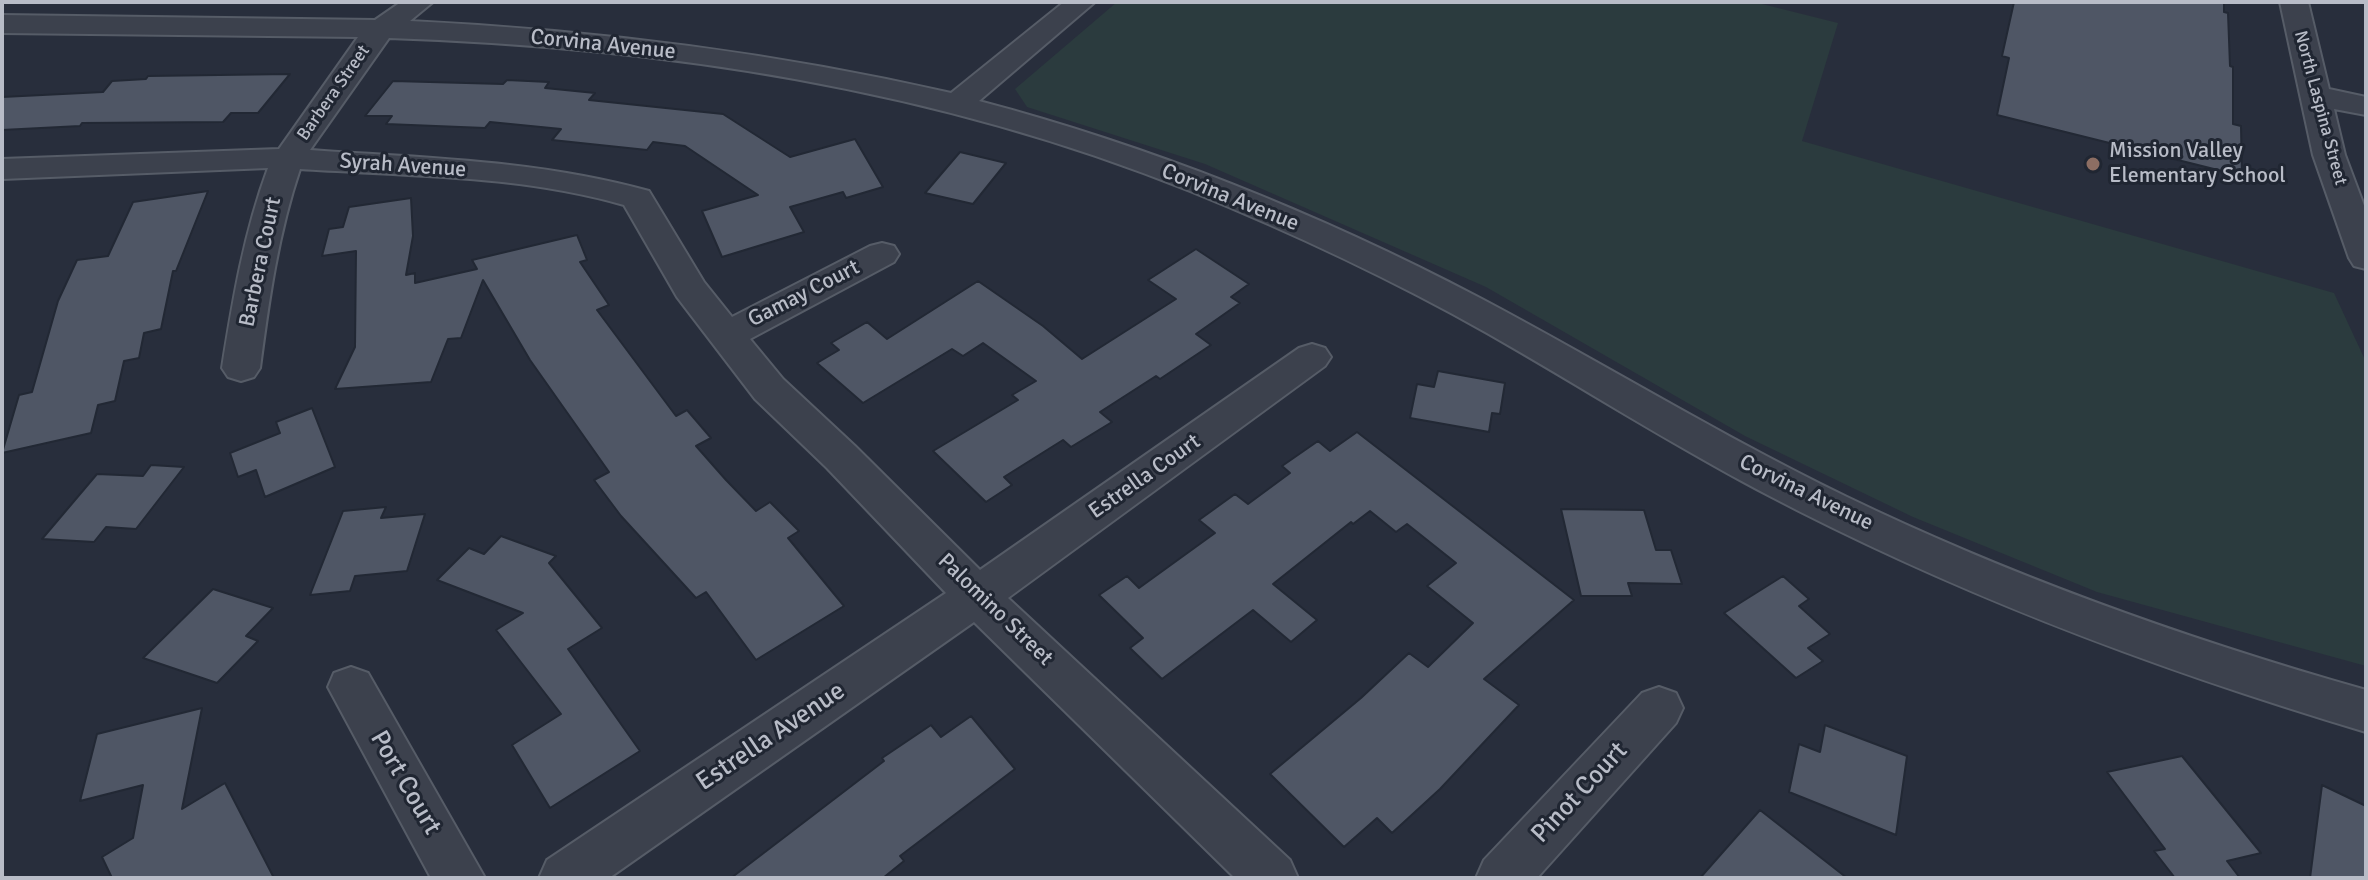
<!DOCTYPE html>
<html>
<head>
<meta charset="utf-8">
<style>
  body { margin:0 }
  #map { position:relative; width:2368px; height:880px; overflow:hidden; background:#282e3c; font-family:Signika,sans-serif }
  canvas { display:block }
  .frame { position:absolute; inset:0; border:4px solid #b8bcc7; pointer-events:none }
</style>
</head>
<body>
<div id="map">
<canvas width="2368" height="880"></canvas>
<div class="frame"></div>
</div>
<script>
const g = document.querySelector('canvas').getContext('2d');
g.lineJoin = 'round';
function fillPath(path, color) { g.fillStyle = color; g.fill(path, 'evenodd'); }
function stroke(path, color, width, dash) { g.strokeStyle = color; g.lineWidth = width; g.lineCap = dash ? 'butt' : 'round'; g.setLineDash(dash || []); g.stroke(path); }
function drawText(font, color, halo, rows, align = 'center') {
  g.font = font + ' Signika,sans-serif'; g.lineWidth = 6; g.setLineDash([]); g.textBaseline = 'middle'; g.strokeStyle = halo; g.fillStyle = color; for (const [text, x, y, turn = 0] of rows) {
    g.save(); g.translate(x, y); g.rotate((+turn || 0) * Math.PI / 180); g.textAlign = isNaN(turn) ? turn : align; if (halo) g.strokeText(text, 0, 0); g.fillText(text, 0, 0); g.restore();
  }
}
fillPath(new Path2D(`
  M 1117,2 L 1754,2 L 1838,23 L 1802,141 L 2334,293 L 2366,362 L 2366,666 L 2097,592 L 1913,517 L 1745,436 L 1486,287 L 1205,164 L 1027,107 L 1015,89 Z`), '#2b3b3e');
const building = new Path2D(`
  M 2014,2 L 2224,2 L 2224,12 L 2228,13 L 2230,66 L 2233,67 L 2233,124 L 2241,126 L 2242,176 L 1997,115 L 2009,58 L 2002,56 Z
  M 290,74 L 258,113 L 231,113 L 223,122 L 82,123 L 80,126 L 2,130 L 2,97 L 103,92 L 112,81 L 146,79 L 148,76 Z
  M 507,80 L 549,82 L 545,88 L 595,93 L 589,100 L 723,114 L 790,157 L 855,139 L 883,187 L 846,198 L 843,192 L 790,207 L 804,232 L 722,257 L 702,211 L 758,195 L 685,146 L 653,142 L 647,150 L 552,140 L 561,129 L 490,122 L 485,128 L 386,124 L 392,116 L 365,116 L 393,81 L 503,84 Z
  M 960,152 L 1006,163 L 973,204 L 925,193 Z
  M 208,191 L 176,271 L 173,271 L 161,329 L 144,333 L 139,358 L 124,361 L 115,401 L 98,405 L 91,433 L 2,453 L 19,395 L 32,392 L 58,301 L 77,260 L 108,256 L 133,202 Z
  M 411,198 L 413,236 L 406,275 L 415,273 L 415,283 L 477,269 L 472,260 L 577,235 L 587,260 L 580,262 L 609,305 L 597,310 L 676,416 L 687,410 L 711,438 L 696,446 L 726,480 L 756,511 L 770,502 L 799,531 L 788,538 L 844,606 L 756,660 L 706,592 L 696,598 L 621,516 L 594,480 L 609,472 L 530,360 L 483,280 L 461,338 L 448,339 L 431,382 L 335,389 L 355,347 L 356,251 L 322,256 L 329,229 L 343,227 L 349,207 Z
  M 1196,249 L 1249,284 L 1231,297 L 1240,303 L 1196,334 L 1211,345 L 1160,379 L 1156,376 L 1100,412 L 1112,422 L 1071,447 L 1063,440 L 1004,477 L 1012,485 L 986,502 L 933,451 L 1018,400 L 1012,395 L 1036,381 L 983,343 L 963,356 L 952,349 L 863,403 L 817,363 L 839,350 L 831,343 L 867,322 L 887,339 L 978,281 L 1043,326 L 1082,359 L 1176,299 L 1148,280 Z
  M 1438,371 L 1505,383 L 1500,414 L 1492,413 L 1489,432 L 1410,418 L 1417,384 L 1434,387 Z
  M 312,408 L 335,467 L 265,497 L 256,470 L 238,477 L 230,453 L 280,433 L 276,422 Z
  M 1357,432 L 1574,600 L 1484,679 L 1519,705 L 1440,789 L 1392,833 L 1377,818 L 1344,847 L 1270,774 L 1361,698 L 1409,653 L 1428,667 L 1473,623 L 1427,586 L 1456,563 L 1407,524 L 1396,532 L 1370,511 L 1353,524 L 1351,522 L 1273,584 L 1317,620 L 1291,642 L 1253,610 L 1162,679 L 1130,648 L 1143,638 L 1099,595 L 1127,576 L 1139,588 L 1215,533 L 1199,520 L 1235,494 L 1248,504 L 1290,473 L 1282,466 L 1318,441 L 1330,451 Z
  M 151,465 L 184,467 L 136,529 L 106,527 L 94,542 L 42,539 L 97,474 L 143,476 Z
  M 386,507 L 381,518 L 425,514 L 407,571 L 355,576 L 350,591 L 310,595 L 343,511 Z
  M 1561,509 L 1644,510 L 1656,550 L 1671,550 L 1682,584 L 1628,583 L 1632,596 L 1581,596 Z
  M 501,536 L 556,556 L 549,563 L 602,628 L 568,649 L 640,751 L 550,808 L 512,745 L 561,714 L 496,630 L 523,613 L 437,580 L 469,548 L 484,554 Z
  M 1783,576 L 1809,599 L 1799,606 L 1830,634 L 1808,648 L 1823,661 L 1796,678 L 1724,613 Z
  M 213,589 L 273,608 L 246,636 L 258,641 L 217,683 L 143,658 Z
  M 202,708 L 182,809 L 225,783 L 274,878 L 112,878 L 102,857 L 133,838 L 143,785 L 80,801 L 97,734 Z
  M 971,716 L 1015,769 L 900,856 L 904,861 L 883,878 L 731,878 L 884,761 L 882,758 L 931,725 L 941,737 Z
  M 1825,725 L 1907,756 L 1896,835 L 1789,792 L 1799,744 L 1820,752 Z
  M 2182,756 L 2261,853 L 2227,861 L 2240,878 L 2175,878 L 2154,851 L 2165,849 L 2107,772 Z
  M 2322,785 L 2366,806 L 2366,878 L 2310,878 Z
  M 1760,810 L 1847,878 L 1700,878 Z`);
fillPath(building, '#4f5665');
stroke(building, '#222834', 2);
const minor = new Path2D(`
  M 401,2 L 433,2 L 410,21 C 593,30 772,52 951,93 L 1064,2 L 1095,2 L 979,101 C 1153,147 1320,214 1480,298 C 1603,363 1721,436 1847,497 C 2015,578 2187,639 2366,690 L 2366,732 C 2158,670 1956,594 1764,493 C 1669,443 1580,386 1487,333 C 1391,279 1291,232 1190,191 C 935,88 662,47 389,38 L 310,150 C 423,158 538,160 649,191 L 704,282 L 732,317 L 870,246 L 882,243 L 894,246 L 899,254 L 894,262 L 750,339 L 783,379 L 855,446 L 980,570 L 1299,348 L 1312,344 L 1325,348 L 1331,357 L 1325,366 L 1008,598 L 1290,860 L 1298,878 L 1235,878 L 974,622 L 609,878 L 539,878 L 547,860 L 946,593 L 827,468 L 755,399 L 677,297 L 624,205 C 521,175 408,176 300,169 C 278,234 269,300 260,368 L 254,377 L 241,381 L 228,377 L 222,368 C 233,299 244,233 268,168 L 2,179 L 2,159 L 279,149 L 358,37 L 2,33 L 2,15 L 375,20 Z
  M 2280,2 L 2308,2 L 2329,89 L 2366,97 L 2366,115 L 2334,109 L 2345,155 L 2366,211 L 2366,269 L 2354,266 L 2349,258 L 2313,155 Z
  M 351,667 L 368,673 L 485,878 L 431,878 L 328,687 L 334,673 Z
  M 1659,687 L 1676,693 L 1683,708 L 1676,723 L 1537,878 L 1476,878 L 1484,860 L 1642,693 Z`);
stroke(minor, '#565c67', 4);
fillPath(minor, '#3c414d');
for (const [x, y, r, color] of [
  [2093,164,8,"#8d6e63"]
]) { const dot = new Path2D(); dot.arc(x, y, r, 0, 2 * Math.PI); g.fillStyle = color; g.fill(dot); stroke(dot, '#202632', 3); }
drawText('18px', '#b8bcc7', '#202632', [
  ["Barbera Street",334,93,-55],
  ["North Laspina Street",2320,108,75]
]);
drawText('22px', '#b8bcc7', '#202632', [
  ["Corvina Avenue",603,45,6],
  ["Syrah Avenue",403,166,4],
  ["Corvina Avenue",1230,198,22],
  ["Barbera Court",261,262,-78],
  ["Gamay Court",804,294,-27],
  ["Estrella Court",1145,477,-35],
  ["Corvina Avenue",1806,493,26],
  ["Palomino Street",995,610,44]
]);
drawText('22px', '#b8bcc7', '#202632', [
  ["Mission Valley",2109,151],
  ["Elementary School",2109,176]
], 'left');
drawText('26px', '#b8bcc7', '#202632', [
  ["Estrella Avenue",771,737,-34],
  ["Port Court",405,783,60],
  ["Pinot Court",1580,793,-47]
]);
</script>
</body>
</html>
